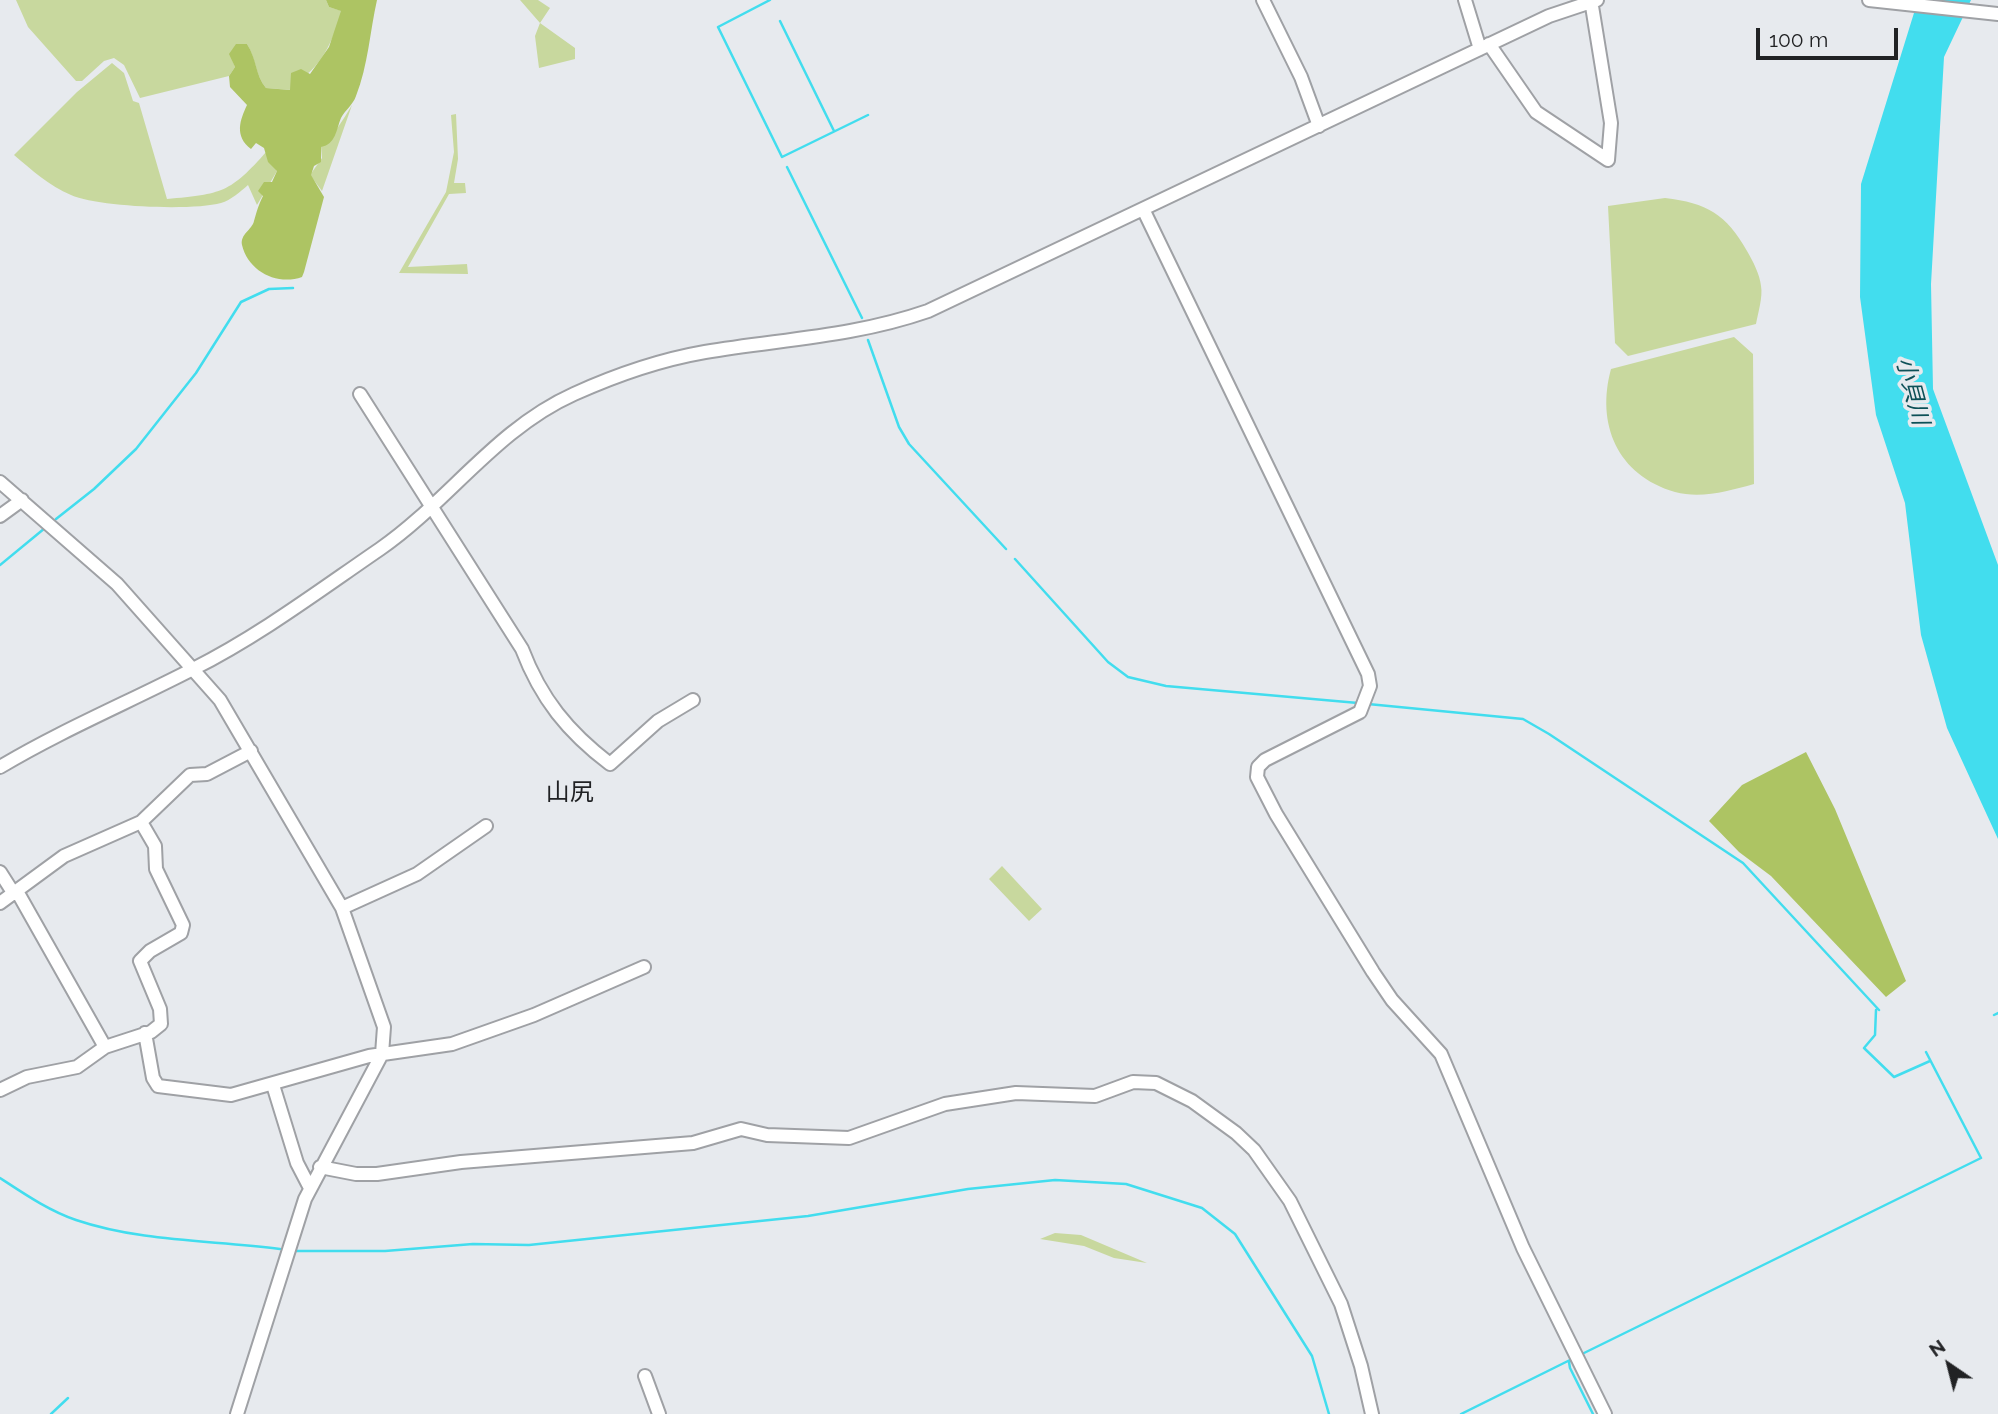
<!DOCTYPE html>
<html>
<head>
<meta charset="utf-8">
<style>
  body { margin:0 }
  #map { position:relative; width:1998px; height:1414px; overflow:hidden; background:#e7eaee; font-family:Raleway,sans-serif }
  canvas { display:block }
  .north { position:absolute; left:1914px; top:1330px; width:70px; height:70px; -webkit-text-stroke:5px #e7eaee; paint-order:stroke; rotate:325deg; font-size:19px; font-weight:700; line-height:28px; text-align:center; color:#212224 }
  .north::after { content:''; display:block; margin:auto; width:24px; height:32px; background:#212224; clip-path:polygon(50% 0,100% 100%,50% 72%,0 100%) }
  .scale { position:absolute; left:1756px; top:28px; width:142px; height:32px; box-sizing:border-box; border:4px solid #212224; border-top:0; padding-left:9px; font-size:21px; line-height:24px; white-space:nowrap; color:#212224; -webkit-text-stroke:5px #e7eaee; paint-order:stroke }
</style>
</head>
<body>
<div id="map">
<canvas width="1998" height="1414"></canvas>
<div class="north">N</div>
<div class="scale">100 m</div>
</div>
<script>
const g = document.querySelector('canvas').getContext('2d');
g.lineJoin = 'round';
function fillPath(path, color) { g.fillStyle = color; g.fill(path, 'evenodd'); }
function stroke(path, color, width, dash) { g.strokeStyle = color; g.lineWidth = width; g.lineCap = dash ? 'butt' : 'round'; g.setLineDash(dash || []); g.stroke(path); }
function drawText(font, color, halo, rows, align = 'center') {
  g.font = font + ' Raleway,"Noto Sans JP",sans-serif'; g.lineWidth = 7; g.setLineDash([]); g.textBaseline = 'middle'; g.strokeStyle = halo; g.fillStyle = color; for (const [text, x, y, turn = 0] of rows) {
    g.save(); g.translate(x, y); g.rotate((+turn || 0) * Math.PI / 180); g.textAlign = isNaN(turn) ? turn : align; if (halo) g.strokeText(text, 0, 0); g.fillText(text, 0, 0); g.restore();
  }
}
fillPath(new Path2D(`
  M 16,0 L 326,0 L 329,7 L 342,11 C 333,41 321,69 293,84 L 291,90 L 266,88 C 255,75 256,58 247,44 L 232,59 L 235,67 L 229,76 L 140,98 L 124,65 L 114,58 L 104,61 L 82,81 L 76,81 L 28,27 Z
  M 520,0 L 538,0 L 550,8 L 540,23 L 575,48 L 575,59 L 539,68 L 535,36 L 540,23 Z
  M 112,63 L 124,73 L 133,101 L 139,103 L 167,199 C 222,194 230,193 267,151 L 277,171 L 257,205 L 248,185 C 240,192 231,200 221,203 C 192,211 98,207 71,195 C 49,186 32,170 14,155 L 77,92 Z
  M 352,105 L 322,191 L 310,175 L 322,158 L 321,147 C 335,133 343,120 352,105 Z
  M 456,114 L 458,159 L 454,183 L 465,183 L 466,193 L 449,194 L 408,267 L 467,264 L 468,274 L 399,273 L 446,192 L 454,152 L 451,115 Z
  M 1665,198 C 1707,203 1726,214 1747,251 C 1753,261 1760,275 1761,286 C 1763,297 1758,313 1756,324 L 1628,356 L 1615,343 L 1608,206 Z
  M 1734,337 L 1753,354 L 1754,484 C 1729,491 1701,499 1675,492 C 1617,475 1596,424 1611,369 Z
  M 1002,866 L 1042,909 L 1029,921 L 989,879 Z
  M 1055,1233 L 1081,1235 L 1147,1263 L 1114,1258 L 1084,1246 L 1040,1239 Z`), '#c8d89e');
fillPath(new Path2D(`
  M 326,0 L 377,0 C 370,31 368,66 356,96 C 353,105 345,110 341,118 C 336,130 336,144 321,147 L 321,162 L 314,166 L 311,175 L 324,197 L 304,272 L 302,277 C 277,286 248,271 242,245 C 240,234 252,230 254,221 C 257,211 258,206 263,196 L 258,191 L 264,182 L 272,182 L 277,171 L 268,162 L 264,148 L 256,143 L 251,149 C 234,136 240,120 247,105 L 230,87 L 229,76 L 235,67 L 229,54 L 236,44 L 247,44 C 257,59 255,75 266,88 L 290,90 L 291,73 L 301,69 L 310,74 L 329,47 L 341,11 L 329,7 Z
  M 1806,752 L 1835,809 L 1906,981 L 1886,997 L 1771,876 L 1739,852 L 1709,821 L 1742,785 Z`), '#adc463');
fillPath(new Path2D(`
  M 1918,0 L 1971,0 L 1944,57 L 1931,284 L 1933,389 L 1998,565 L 1998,839 L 1947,728 L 1921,635 L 1905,503 L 1876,415 L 1860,297 L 1861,184 Z`), '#42ddee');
stroke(new Path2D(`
  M 770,0 L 718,27 L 782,157 L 868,115
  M 780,21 L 834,131
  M 787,167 L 862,318
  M 868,340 L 899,427 L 909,444 L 1006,549
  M 56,519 L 94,489 L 136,449 L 196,373 L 241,302 L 269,289 L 293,288
  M 1015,559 L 1108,662 L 1128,677 L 1166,686 L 1358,703
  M 0,565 L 45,528
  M 1368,704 L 1523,719 L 1549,734 L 1743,863 L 1879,1010
  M 1876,1010 L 1875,1035 L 1864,1048 L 1894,1077 L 1930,1061
  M 1994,1015 L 1998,1013
  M 0,1178 C 23,1193 49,1211 76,1220 C 141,1242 212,1240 280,1249
  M 295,1251 L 385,1251 L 473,1244 L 529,1245 L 808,1216 L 968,1189 L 1055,1180 L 1126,1184 L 1202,1208 L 1235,1234 L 1312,1356 L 1329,1414
  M 1582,1354 L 1981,1158 L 1926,1052
  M 1573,1359 L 1569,1362 L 1570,1368 L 1593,1414
  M 51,1414 L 68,1398
  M 1461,1414 L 1570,1360`), '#42ddee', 2.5);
const minor = new Path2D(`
  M 1263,0 L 1301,77 L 1319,126
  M 1465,0 L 1480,49
  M 1869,0 L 1998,14
  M 1489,44 L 1536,112 L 1608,160 L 1611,123 L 1591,0
  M 1143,209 L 1368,674 L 1370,686 L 1360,712 L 1265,760 L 1258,767 L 1257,777 L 1276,814 L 1373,972 L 1392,1000 L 1441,1054 L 1523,1248 L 1605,1414
  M 360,394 L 522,649 C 541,699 568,732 610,764 L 658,721 L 693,700
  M 0,482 L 117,584 L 220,700 L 342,908 L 384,1027 L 382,1054 L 305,1199 L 237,1414
  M 0,516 L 22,500
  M 0,767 C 62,730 129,702 193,669 C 259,636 320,590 380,549 C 449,501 496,429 574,394 C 616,375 659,360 705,352 C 782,339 853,337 928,311 L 1549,16 L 1597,0
  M 0,872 L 14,894
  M 18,893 L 105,1047
  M 0,903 L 64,856 L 141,822 L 190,775 L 207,774 L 251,751
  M 342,908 L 417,874 L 486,826
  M 145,1033 L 153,1078 L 158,1086 L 231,1095 L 369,1056 L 452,1044 L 534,1015 L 644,967
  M 273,1085 L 297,1163 L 310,1188
  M 0,1090 L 27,1077 L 77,1067 L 105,1047 L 151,1032 L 161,1024 L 160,1009 L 140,961 L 150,951 L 181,933 L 183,925 L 156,869 L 155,846 L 141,822
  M 320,1167 L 356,1174 L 377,1174 L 461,1162 L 693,1143 L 741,1129 L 767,1135 L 849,1138 L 945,1104 L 1016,1093 L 1095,1096 L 1133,1082 L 1156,1083 L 1192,1101 L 1236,1133 L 1254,1150 L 1290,1201 L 1341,1304 L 1361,1366 L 1372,1414
  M 645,1376 L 659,1414`);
stroke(minor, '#9fa1a5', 16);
stroke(minor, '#fff', 12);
drawText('italic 23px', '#0d5057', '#e7eaee', [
  ["小貝川",1912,391,75]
]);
drawText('24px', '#212224', '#e7eaee', [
  ["山尻",570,793]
]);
</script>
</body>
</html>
